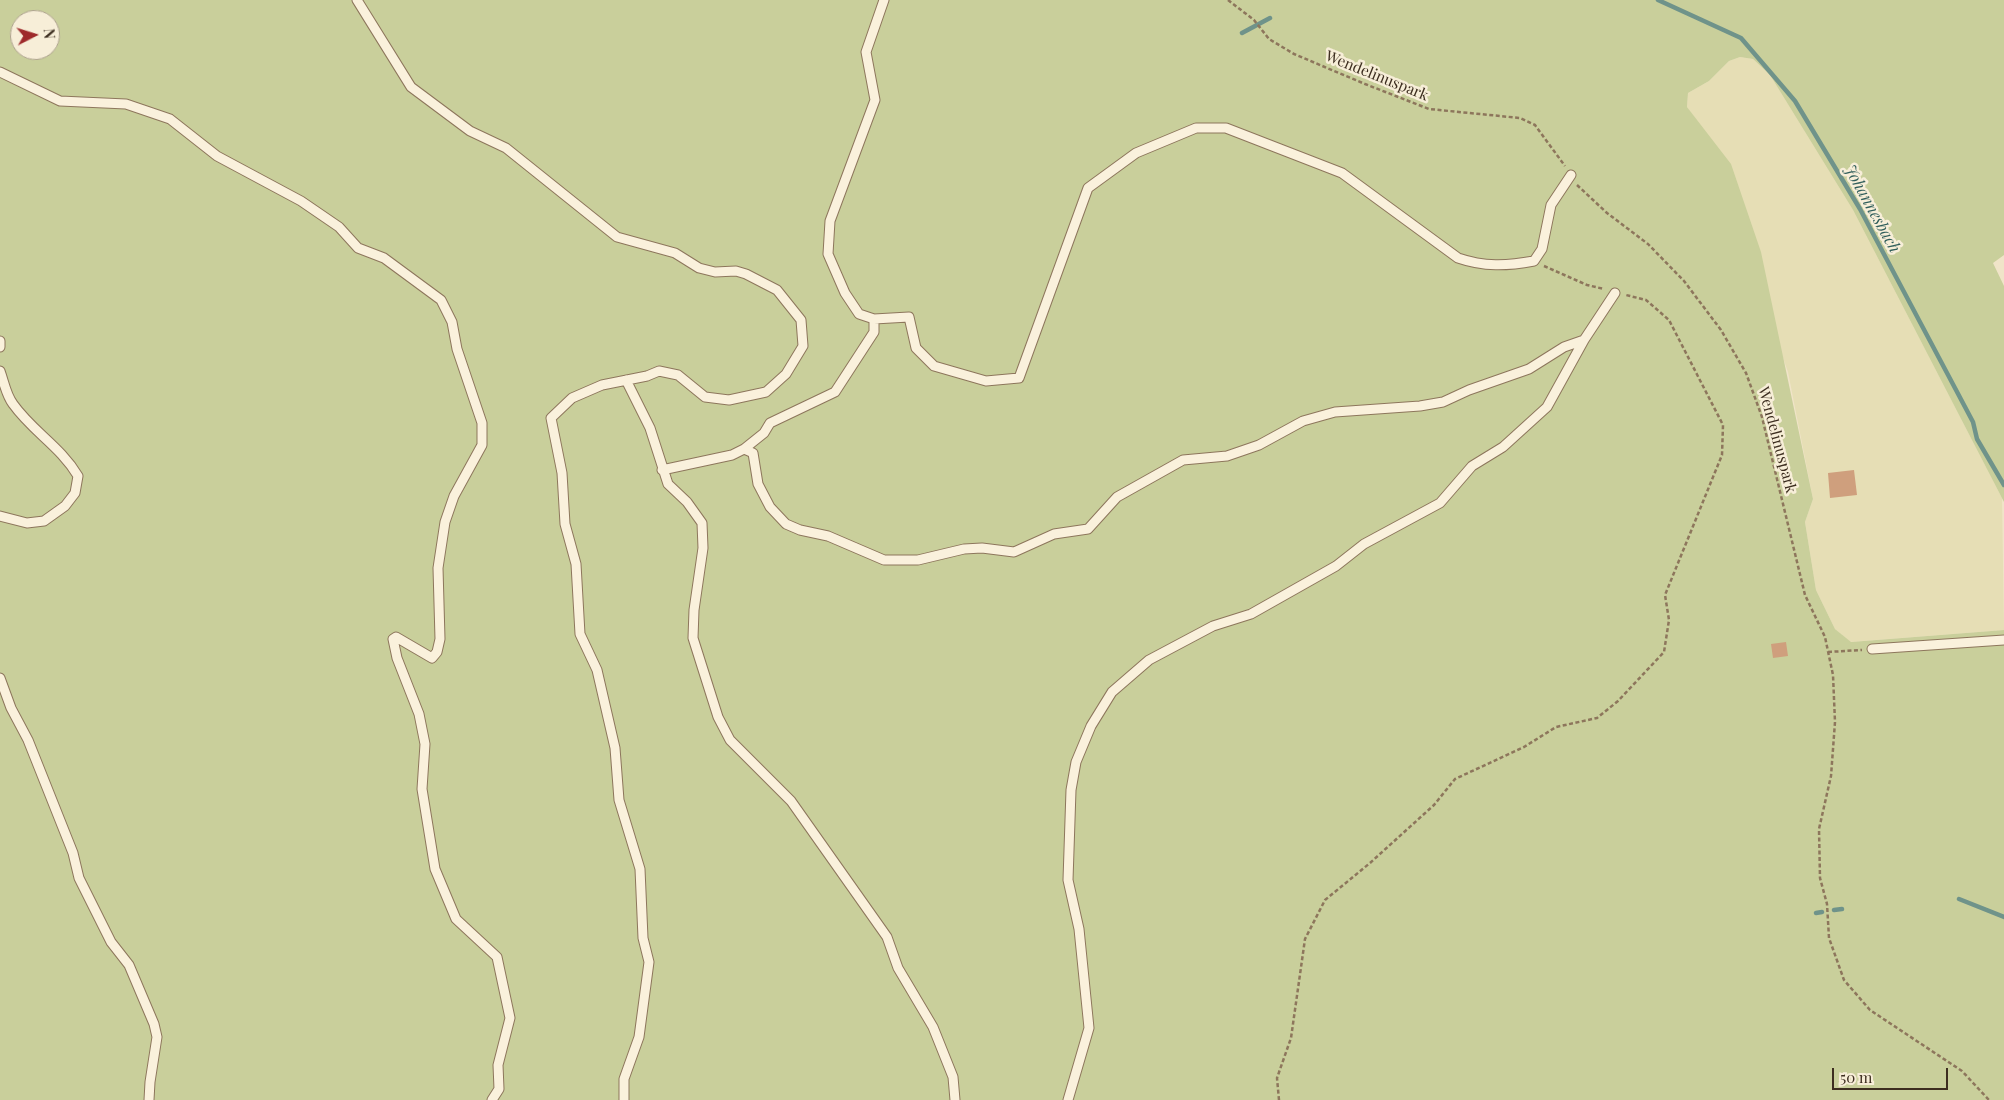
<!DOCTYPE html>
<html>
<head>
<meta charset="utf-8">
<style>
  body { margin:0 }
  #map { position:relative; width:2004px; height:1100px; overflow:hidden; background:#f0e4c8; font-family:"Playfair Display",serif }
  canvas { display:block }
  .north { position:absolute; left:10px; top:10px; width:50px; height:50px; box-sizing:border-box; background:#f7eed8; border:1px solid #ada18e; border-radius:50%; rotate:85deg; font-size:14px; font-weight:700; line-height:20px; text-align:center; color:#3d2e20 }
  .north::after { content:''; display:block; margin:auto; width:18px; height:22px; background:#9e2a2b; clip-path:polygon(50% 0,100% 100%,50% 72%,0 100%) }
  .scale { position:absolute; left:1832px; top:1068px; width:116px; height:22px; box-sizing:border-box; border:2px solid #3d2e20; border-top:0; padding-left:6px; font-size:15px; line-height:18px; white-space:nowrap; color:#3d2e20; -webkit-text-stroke:4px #f7eed8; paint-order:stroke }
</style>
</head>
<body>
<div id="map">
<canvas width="2004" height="1100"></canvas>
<div class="north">N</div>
<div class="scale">50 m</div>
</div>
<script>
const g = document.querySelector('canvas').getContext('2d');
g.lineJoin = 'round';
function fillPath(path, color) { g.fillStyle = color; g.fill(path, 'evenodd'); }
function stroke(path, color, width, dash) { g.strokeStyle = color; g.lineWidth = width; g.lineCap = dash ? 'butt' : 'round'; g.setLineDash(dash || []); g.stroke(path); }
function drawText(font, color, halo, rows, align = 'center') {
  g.font = font + ' "Playfair Display",serif'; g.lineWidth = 5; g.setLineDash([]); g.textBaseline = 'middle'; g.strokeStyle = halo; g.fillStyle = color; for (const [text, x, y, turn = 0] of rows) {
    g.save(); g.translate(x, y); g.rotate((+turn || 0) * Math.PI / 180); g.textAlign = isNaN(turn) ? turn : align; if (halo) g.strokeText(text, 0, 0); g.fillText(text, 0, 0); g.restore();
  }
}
fillPath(new Path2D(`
  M 1740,57 L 1753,59 L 1770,75 L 1853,210 L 2002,498 L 2004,630 L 1850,642 L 1835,629 L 1816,590 L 1805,522 L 1813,499 L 1788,372 L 1702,129 L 1687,107 L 1688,93 L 1709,81 L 1729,61 Z`), '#e6deb5');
fillPath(new Path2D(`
  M 0,0 L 2004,0 L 2004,255 L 1993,263 L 2004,286 L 2004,502 L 1853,210 L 1770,75 L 1753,59 L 1740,57 L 1729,61 L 1709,81 L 1688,93 L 1687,107 L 1731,164 L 1761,252 L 1813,499 L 1805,522 L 1816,590 L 1835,629 L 1851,642 L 2004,630 L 2004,1100 L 0,1100 ZM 20,20 L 50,20 L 50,50 L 20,50 Z`), '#c9cf9b');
stroke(new Path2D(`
  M 1658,0 L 1741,38 L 1795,101 L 1860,209 L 1973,422 L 1977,439 L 2004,485
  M 1242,33 L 1270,18
  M 1959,899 L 2004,917
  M 1834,910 L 1842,909
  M 1816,913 L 1822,912`), '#6f938a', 4.5);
fillPath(new Path2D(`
  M 1854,470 L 1857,495 L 1830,498 L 1828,473 Z
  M 1786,642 L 1788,656 L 1773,658 L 1771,644 Z`), '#cf9f7d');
const service = new Path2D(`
  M 357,0 L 411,87 L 470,131 L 506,148 L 617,237 L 675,253 L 699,268 L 715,272 L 736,271 L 746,274 L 777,290 L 801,320 L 803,346 L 786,374 L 766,392 L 729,400 L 705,397 L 678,375 L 659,371 L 647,376 L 602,385 L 572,398 L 551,418 L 562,473 L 565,524 L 576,564 L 580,634 L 597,670 L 615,748 L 619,800 L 640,869 L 643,938 L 649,962 L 639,1037 L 624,1079 L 624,1100
  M 0,72 L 60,101 L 126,104 L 170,119 L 217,156 L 301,201 L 339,227 L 358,248 L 384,258 L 441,300 L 452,322 L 457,349 L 482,423 L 482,445 L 454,496 L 445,522 L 438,568 L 440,639 L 437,652 L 432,658 L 396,637 L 393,639 L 397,658 L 419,714 L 425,744 L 422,789 L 435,869 L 456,919 L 497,957 L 510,1018 L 498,1065 L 499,1089 L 492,1100
  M 874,319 L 909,317 L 916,348 L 934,366 L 986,381 L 1019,378 L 1088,188 L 1136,153 L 1196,128 L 1226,128 L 1342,173 L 1458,258 C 1484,267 1507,266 1534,261 L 1542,249 L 1551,205 L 1571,175
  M 0,341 L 0,347
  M 0,371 C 4,382 6,395 13,404 C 33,432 60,446 78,476 L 75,493 L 65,506 L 44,521 L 27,523 L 0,516
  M 626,380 L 650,428 L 668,484 L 687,502 L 702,523 L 703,548 L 694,610 L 693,638 L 718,717 L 730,740 L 791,801 L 887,937 L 898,968 L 933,1027 L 953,1077 L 955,1100
  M 744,449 L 764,433 L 770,423 L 835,392 L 874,332 L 874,319 L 859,314 L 845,293 L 828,254 L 830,221 L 875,100 L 866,52 L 884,0
  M 662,470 L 732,455 L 744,449 L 753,453 L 758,484 L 770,507 L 786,524 L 800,530 L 828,536 L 884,560 L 918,560 L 964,549 L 982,548 L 1014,552 L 1054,534 L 1088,529 L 1117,497 L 1183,460 L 1227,456 L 1259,445 L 1303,421 L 1335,412 L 1420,406 L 1443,402 L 1469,390 L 1529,369 L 1564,347 L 1584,340 L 1615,293
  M 1872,649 L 2004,640
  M 0,678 L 11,708 L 28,740 L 73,853 L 79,878 L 111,942 L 129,965 L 154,1024 L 157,1037 L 150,1082 L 149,1100
  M 1068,1100 L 1089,1028 L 1079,929 L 1068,880 L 1071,790 L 1076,762 L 1091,726 L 1112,692 L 1149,660 L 1213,626 L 1251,614 L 1336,566 L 1364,544 L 1440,503 L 1472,466 L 1503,447 L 1547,407 L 1584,340`);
stroke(service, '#8d765c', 11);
stroke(new Path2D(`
  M 1228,0 L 1254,20 L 1269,39 L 1294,54 L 1365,84 L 1429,109 L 1520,118 L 1535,125 L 1565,166
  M 1577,185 L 1607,213 L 1648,244 L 1684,281 L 1721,330 L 1746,373 L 1762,417 L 1805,595 L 1825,637 L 1833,675 L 1835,722 L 1831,776 L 1819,829 L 1820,878 L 1827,904 L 1829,938 L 1844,980 L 1870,1010 L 1962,1071 L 1989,1100
  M 1544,266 L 1587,285 L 1604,289
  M 1828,652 L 1862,650
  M 1279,1100 L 1277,1078 L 1291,1038 L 1305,939 L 1325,900 L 1370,863 L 1434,805 L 1455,779 L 1524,747 L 1556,727 L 1597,718 L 1618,701 L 1664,652 L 1669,620 L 1665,595 L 1722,455 L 1723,425 L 1669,320 L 1646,300 L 1626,295`), '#8d765c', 2.5, [4, 2.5]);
stroke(service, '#faf1dc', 9);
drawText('15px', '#3d2e20', '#f7eed8', [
  ["Wendelinuspark",1377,76,22],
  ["Wendelinuspark",1777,440,75]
]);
drawText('italic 16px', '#2f5d5a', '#f7eed8', [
  ["Johannesbach",1872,209,61]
]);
</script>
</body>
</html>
